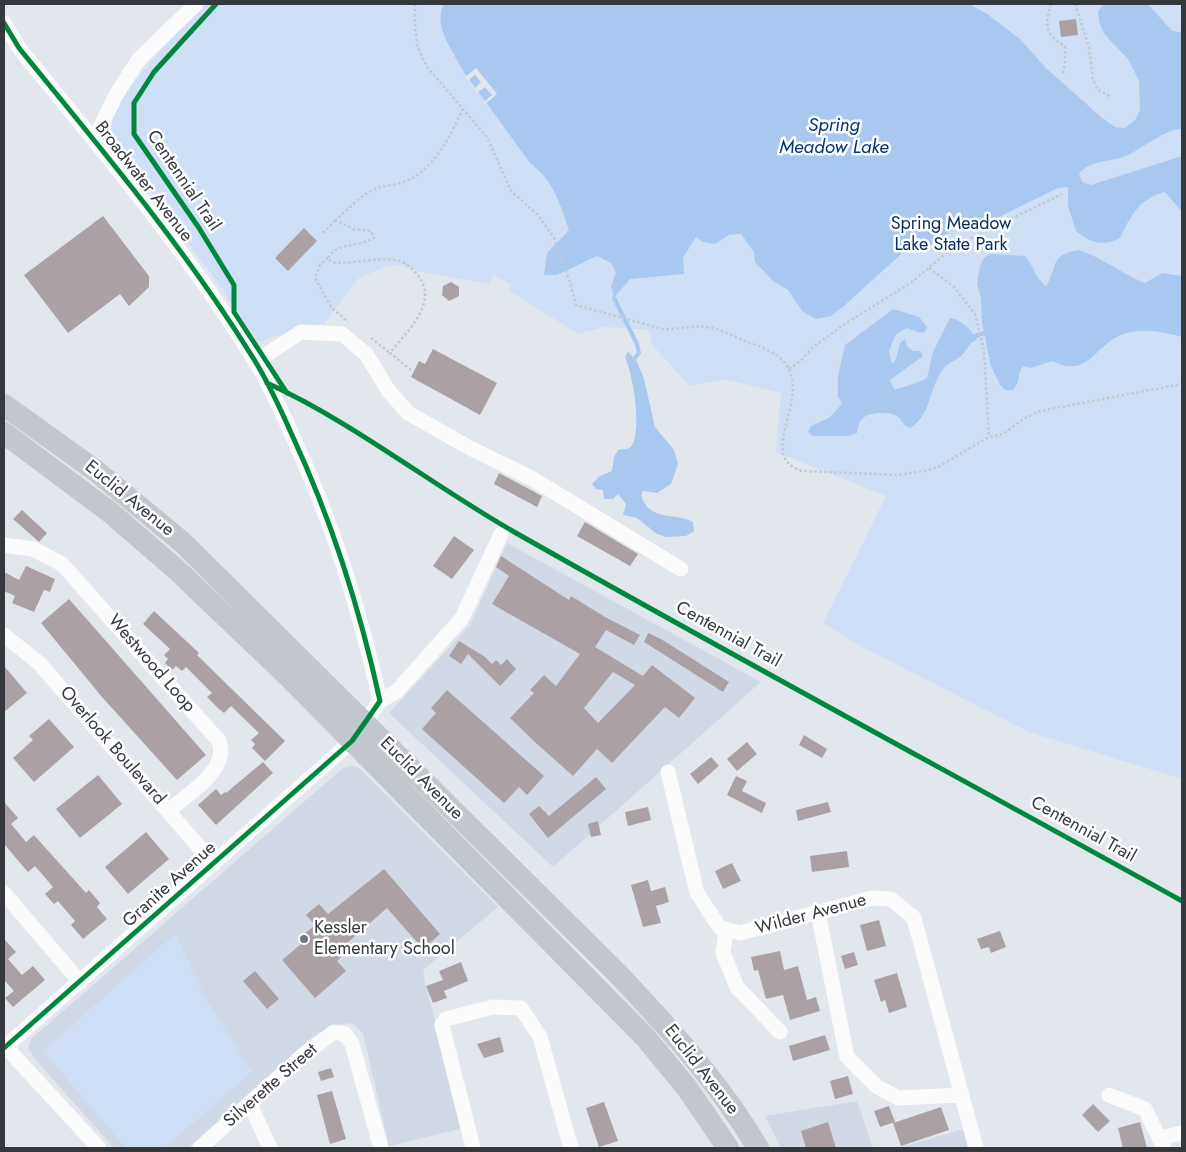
<!DOCTYPE html>
<html>
<head>
<meta charset="utf-8">
<style>
  body { margin:0 }
  #map { position:relative; width:1186px; height:1152px; overflow:hidden; background:#e2e7ee; font-family:Jost,sans-serif }
  canvas { display:block }
  .frame { position:absolute; inset:0; border:5px solid #35383d; pointer-events:none }
</style>
</head>
<body>
<div id="map">
<canvas width="1186" height="1152"></canvas>
<div class="frame"></div>
</div>
<script>
const g = document.querySelector('canvas').getContext('2d');
g.lineJoin = 'round';
function fillPath(path, color) { g.fillStyle = color; g.fill(path, 'evenodd'); }
function stroke(path, color, width, dash) { g.strokeStyle = color; g.lineWidth = width; g.lineCap = dash ? 'butt' : 'round'; g.setLineDash(dash || []); g.stroke(path); }
function drawText(font, color, halo, rows, align = 'center') {
  g.font = font + ' Jost,sans-serif'; g.lineWidth = 5; g.setLineDash([]); g.textBaseline = 'middle'; g.strokeStyle = halo; g.fillStyle = color; for (const [text, x, y, turn = 0] of rows) {
    g.save(); g.translate(x, y); g.rotate((+turn || 0) * Math.PI / 180); g.textAlign = isNaN(turn) ? turn : align; if (halo) g.strokeText(text, 0, 0); g.fillText(text, 0, 0); g.restore();
  }
}
fillPath(new Path2D(`
  M 507,543 L 761,682 L 553,867 L 389,713 L 470,625 Z
  M 352,766 L 359,768 L 498,907 L 423,970 L 425,983 L 464,1128 L 389,1146 L 363,1034 L 355,1025 L 346,1023 L 320,1032 L 309,1040 L 188,1148 L 114,1148 L 35,1059 L 28,1048 L 31,1039 L 343,768 Z
  M 857,1101 L 873,1148 L 781,1148 L 765,1116 Z
  M 963,1129 L 968,1148 L 898,1148 Z`), '#d1d9e6');
fillPath(new Path2D(`
  M 205,4 L 1182,4 L 1182,779 L 1029,732 L 864,648 L 823,623 L 886,496 L 776,452 L 781,393 L 725,379 L 690,386 L 653,346 L 649,330 L 604,327 L 578,334 L 509,291 L 511,285 L 494,275 L 489,284 L 417,271 L 402,265 L 387,266 L 359,278 L 324,324 L 310,325 L 258,342 L 213,277 L 114,141 C 113,136 111,128 112,122 C 119,91 182,27 205,4 Z
  M 175,934 L 205,997 L 252,1072 L 164,1148 L 126,1148 L 43,1051 Z`), '#cfe0f6');
fillPath(new Path2D(`
  M 444,4 L 969,4 L 987,14 L 1020,39 L 1046,68 L 1101,117 L 1115,127 L 1125,128 L 1135,120 L 1140,110 L 1139,81 L 1128,59 L 1105,35 L 1099,22 L 1098,11 L 1104,4 L 1148,4 L 1172,31 L 1180,32 L 1182,31 L 1182,129 C 1166,129 1144,147 1130,154 C 1111,164 1096,157 1079,173 L 1082,182 L 1091,185 L 1182,156 L 1182,212 L 1165,192 C 1139,199 1131,215 1120,238 C 1102,247 1091,243 1076,231 L 1068,206 L 1068,187 L 1058,188 L 993,220 C 970,217 939,237 921,252 L 910,246 L 844,306 L 831,316 L 816,319 L 803,312 L 788,290 L 773,281 L 755,262 L 754,252 L 741,234 L 729,235 L 715,244 L 703,242 L 696,237 L 683,258 L 684,274 L 630,279 L 614,298 L 611,286 L 616,273 L 611,263 L 597,256 L 557,275 L 544,275 L 547,253 L 569,230 C 560,203 553,180 530,163 L 461,68 C 453,49 432,27 444,4 Z
  M 1078,250 C 1102,257 1122,274 1145,283 L 1162,273 L 1182,276 L 1182,337 C 1165,332 1139,327 1121,335 C 1093,347 1088,379 1052,361 L 1031,368 L 1023,366 C 1017,374 1020,383 1013,390 L 1005,390 L 1000,385 L 991,366 L 982,323 L 981,298 L 977,284 L 980,266 L 984,258 L 989,254 L 1025,256 C 1034,266 1035,279 1046,286 C 1059,266 1048,256 1078,250 Z
  M 893,309 L 919,317 L 927,327 L 925,332 L 920,333 L 907,328 L 896,334 L 889,351 L 892,364 L 896,359 L 900,343 L 905,339 L 907,346 L 913,351 L 920,351 L 923,356 L 890,380 L 894,389 C 899,389 923,381 927,378 L 933,352 L 950,318 C 961,319 972,330 977,340 C 969,343 968,348 963,354 C 958,360 950,361 944,368 C 929,386 932,415 910,428 C 902,425 903,422 898,417 C 891,411 869,412 863,418 C 859,422 857,428 857,433 L 849,436 L 813,436 L 808,432 L 811,426 L 830,417 L 842,404 L 838,396 L 838,376 L 845,345 Z
  M 628,351 L 637,362 L 644,379 L 655,427 L 674,450 L 678,464 L 671,484 L 657,493 L 643,491 L 641,495 C 649,522 674,512 693,522 L 694,531 L 686,536 L 666,537 L 657,534 L 637,518 L 623,515 L 626,504 L 618,494 L 613,499 L 604,499 L 603,490 L 596,489 L 592,484 L 600,476 L 612,471 L 614,457 L 618,450 C 623,449 630,450 632,445 C 642,428 633,375 625,357 Z`), '#a9c8f0');
fillPath(new Path2D(`
  M 476,68 L 497,94 L 484,105 L 483,103 L 492,95 L 485,87 L 477,93 L 474,89 L 481,82 L 475,75 L 468,81 L 465,77 Z`), '#e2e7ee');
stroke(new Path2D(`
  M 614,298 L 637,344 L 639,353 L 634,359
  M 975,336 L 984,333`), '#a9c8f0', 4);
fillPath(new Path2D(`
  M 1076,19 L 1078,35 L 1061,37 L 1059,21 Z
  M 103,216 L 149,276 L 149,287 L 129,306 L 120,294 L 68,333 L 24,275 Z
  M 304,228 L 317,241 L 288,271 L 275,258 Z
  M 451,282 L 459,287 L 459,296 L 449,301 L 442,295 L 443,286 Z
  M 433,349 L 497,383 L 480,415 L 411,377 L 419,361 L 425,364 Z
  M 499,473 L 542,496 L 537,507 L 494,484 Z
  M 22,510 L 47,533 L 39,542 L 13,519 Z
  M 585,522 L 638,554 L 630,566 L 577,536 Z
  M 454,536 L 474,550 L 452,579 L 433,566 Z
  M 501,556 L 569,600 L 571,596 L 605,617 L 640,635 L 634,645 L 606,630 L 595,647 L 643,676 L 652,665 L 695,698 L 679,718 L 665,707 L 612,763 L 597,749 L 573,776 L 537,744 L 510,718 L 534,693 L 530,690 L 544,675 L 556,686 L 580,654 L 492,604 L 509,576 L 496,567 ZM 613,672 L 635,685 L 598,723 L 584,708 Z
  M 26,566 L 55,579 L 50,592 L 44,590 L 34,612 L 12,603 L 15,596 L 4,591 L 4,572 L 19,580 Z
  M 69,599 L 206,755 L 177,780 L 102,697 L 41,623 Z
  M 154,611 L 199,653 L 197,655 L 285,741 L 265,761 L 252,748 L 255,744 L 251,740 L 259,733 L 231,706 L 224,713 L 219,709 L 207,697 L 212,693 L 186,667 L 182,671 L 176,666 L 172,670 L 165,663 L 168,659 L 164,655 L 170,649 L 143,624 Z
  M 648,633 L 661,639 L 729,682 L 723,692 L 644,642 Z
  M 459,641 L 485,657 L 492,664 L 496,660 L 501,665 L 507,659 L 516,669 L 500,686 L 468,654 L 461,664 L 449,656 Z
  M 4,666 L 27,693 L 4,712 Z
  M 447,690 L 544,776 L 527,795 L 519,787 L 504,803 L 422,729 L 436,713 L 431,708 Z
  M 49,719 L 74,747 L 34,782 L 13,758 L 33,740 L 29,736 Z
  M 804,735 L 827,749 L 822,758 L 799,745 Z
  M 747,742 L 757,754 L 737,771 L 727,759 Z
  M 711,757 L 719,766 L 698,784 L 690,774 Z
  M 263,762 L 273,773 L 216,825 L 198,805 L 216,789 L 221,795 L 225,792 L 226,793 Z
  M 98,775 L 122,804 L 80,838 L 56,809 Z
  M 736,776 L 747,781 L 742,791 L 766,803 L 762,813 L 727,795 Z
  M 596,777 L 606,789 L 548,838 L 529,814 L 539,806 L 549,816 Z
  M 4,802 L 18,818 L 11,824 L 26,842 L 34,835 L 86,893 L 89,890 L 100,903 L 97,907 L 107,919 L 83,939 L 71,925 L 75,921 L 58,901 L 54,904 L 45,894 L 53,887 L 35,866 L 28,872 L 4,844 Z
  M 828,802 L 831,812 L 798,821 L 796,810 Z
  M 648,807 L 651,820 L 628,826 L 625,812 Z
  M 598,821 L 601,835 L 591,837 L 588,824 Z
  M 146,832 L 169,859 L 128,894 L 105,867 Z
  M 847,851 L 849,867 L 812,872 L 810,856 Z
  M 732,863 L 741,881 L 723,889 L 715,871 Z
  M 384,869 L 440,934 L 423,949 L 387,908 L 337,952 L 341,957 L 337,961 L 346,971 L 315,998 L 282,960 L 306,940 L 302,936 L 315,925 L 306,915 L 319,904 L 328,914 Z
  M 648,880 L 651,891 L 665,887 L 669,902 L 656,906 L 661,923 L 643,927 L 631,885 Z
  M 879,920 L 886,946 L 867,951 L 860,925 Z
  M 1000,931 L 1006,947 L 991,953 L 989,947 L 981,949 L 977,939 Z
  M 4,939 L 16,952 L 8,959 L 22,975 L 33,966 L 45,980 L 13,1007 L 5,998 L 14,991 L 4,980 Z
  M 780,951 L 784,970 L 798,966 L 807,1000 L 816,997 L 820,1011 L 790,1020 L 783,995 L 766,999 L 758,970 L 754,971 L 751,957 Z
  M 854,952 L 858,965 L 845,969 L 841,956 Z
  M 461,962 L 468,981 L 444,991 L 447,998 L 433,1003 L 426,986 L 443,980 L 439,971 Z
  M 255,971 L 279,999 L 267,1009 L 243,981 Z
  M 897,973 L 907,1007 L 889,1013 L 885,1000 L 881,1002 L 874,980 Z
  M 825,1035 L 830,1050 L 793,1061 L 789,1046 Z
  M 500,1037 L 504,1052 L 484,1058 L 477,1044 Z
  M 331,1068 L 334,1077 L 321,1081 L 318,1072 Z
  M 848,1076 L 853,1094 L 835,1099 L 830,1081 Z
  M 332,1091 L 346,1139 L 330,1144 L 317,1095 Z
  M 604,1102 L 618,1141 L 599,1147 L 586,1108 Z
  M 1093,1104 L 1110,1121 L 1098,1132 L 1082,1115 Z
  M 889,1106 L 895,1122 L 880,1127 L 874,1111 Z
  M 941,1107 L 949,1130 L 901,1146 L 893,1123 Z
  M 828,1122 L 836,1148 L 806,1148 L 801,1131 Z
  M 1140,1122 L 1147,1148 L 1123,1148 L 1118,1128 Z`), '#aba1a4');
stroke(new Path2D(`
  M 415,4 L 415,29 L 418,48 L 427,67 L 487,137 L 511,191 L 538,215 L 554,238 L 570,282 L 576,305 L 663,329 C 678,330 691,325 705,327 C 720,328 732,336 745,341 C 756,345 771,350 780,358 C 811,385 775,429 784,457 C 787,464 795,469 802,471 L 897,475 L 924,471 L 938,467 L 989,437 L 1003,434 L 1023,419 L 1040,411 L 1182,384
  M 1051,4 C 1045,25 1044,34 1065,46 L 1065,65 L 1062,75
  M 1075,4 L 1089,47 L 1093,80 L 1098,90 L 1111,97
  M 323,233 L 336,220
  M 328,258 L 320,265 L 315,278 L 331,307 L 348,322
  M 929,268 L 954,287 L 975,314 L 984,350 L 989,437
  M 371,338 L 390,353
  M 789,369 L 801,361 L 813,347 L 848,322 L 912,282 L 953,247 L 1062,194
  M 411,370 L 390,353 C 408,330 442,300 415,272 C 411,267 403,261 396,260 C 375,257 352,265 331,262 L 328,258 C 336,242 361,247 374,238 L 371,231 L 353,229 L 336,220 C 349,208 364,192 380,187 C 388,185 398,185 406,181 C 434,170 451,134 463,109`), '#c5c8ca', 2.5, [2.5, 2.5]);
stroke(new Path2D(`
  M 4,23 L 19,48 C 102,150 186,249 255,361 C 269,384 281,410 292,435 C 332,521 360,609 380,701 L 352,741 L 4,1048
  M 94,140 L 116,95 L 139,59 L 196,4
  M 255,362 L 301,332 L 342,334 L 366,354 L 388,390 L 408,413 L 470,448 L 531,478 L 681,569
  M 4,545 L 33,549 L 62,564 L 219,741 C 230,769 188,794 168,811
  M 4,635 L 39,663 L 214,864
  M 380,701 L 397,691 L 462,618 L 501,534
  M 668,772 L 697,893 L 720,928 L 740,933 L 872,898 L 891,899 L 914,918 L 976,1148
  M 4,893 L 80,982
  M 818,912 L 847,1057 L 876,1086 L 898,1098 L 962,1095
  M 726,929 L 723,953 L 737,987 L 780,1032
  M 5,1046 L 99,1148
  M 1109,1095 L 1145,1109 L 1164,1148
  M 250,1104 L 270,1148
  M 1160,1138 L 1182,1133
  M 200,1148 L 302,1056 L 334,1032 L 345,1034 L 352,1044 L 381,1148
  M 473,1148 L 442,1025 L 446,1019 L 493,1007 L 521,1008 L 540,1037 L 571,1148`), '#fbfbfc', 15);
stroke(new Path2D(`
  M 4,405 L 96,471 L 182,542 L 616,972 C 668,1027 719,1082 758,1148
  M 4,433 L 111,513 L 178,571 L 288,676 L 645,1037 L 687,1088 L 728,1148`), '#c2c7cd', 22);
stroke(new Path2D(`
  M 216,4 L 154,72 L 134,103 L 134,134 L 199,228 L 234,285 L 234,312 L 287,393
  M 4,23 L 19,48 C 102,150 186,249 255,361 C 269,384 281,410 292,435 C 332,521 360,609 380,701 L 352,741 L 4,1048
  M 267,383 C 353,422 433,486 516,533 C 736,658 960,778 1182,901`), '#00873e', 5);
for (const [x, y, r, color] of [
  [304,939,5,"#72757b"]
]) { const dot = new Path2D(); dot.arc(x, y, r, 0, 2 * Math.PI); g.fillStyle = color; g.fill(dot); stroke(dot, '#fff', 2); }
drawText('18px', '#35383d', '#fff', [
  ["Centennial Trail",183,181,56],
  ["Broadwater Avenue",143,182,52],
  ["Euclid Avenue",129,499,39],
  ["Centennial Trail",728,635,29],
  ["Westwood Loop",151,664,49],
  ["Overlook Boulevard",112,746,49],
  ["Euclid Avenue",421,779,45],
  ["Centennial Trail",1083,830,29],
  ["Granite Avenue",170,885,-42],
  ["Wilder Avenue",811,915,-15],
  ["Euclid Avenue",701,1070,52],
  ["Silverette Street",271,1086,-41]
]);
drawText('18px', '#062e5e', '#fff', [
  ["Spring Meadow",951,225],
  ["Lake State Park",951,246]
]);
drawText('18px', '#35383d', '#fff', [
  ["Kessler",314,929],
  ["Elementary School",314,950]
], 'left');
drawText('italic 19px', '#003674', '#fff', [
  ["Spring",834,126],
  ["Meadow Lake",834,148]
]);
</script>
</body>
</html>
